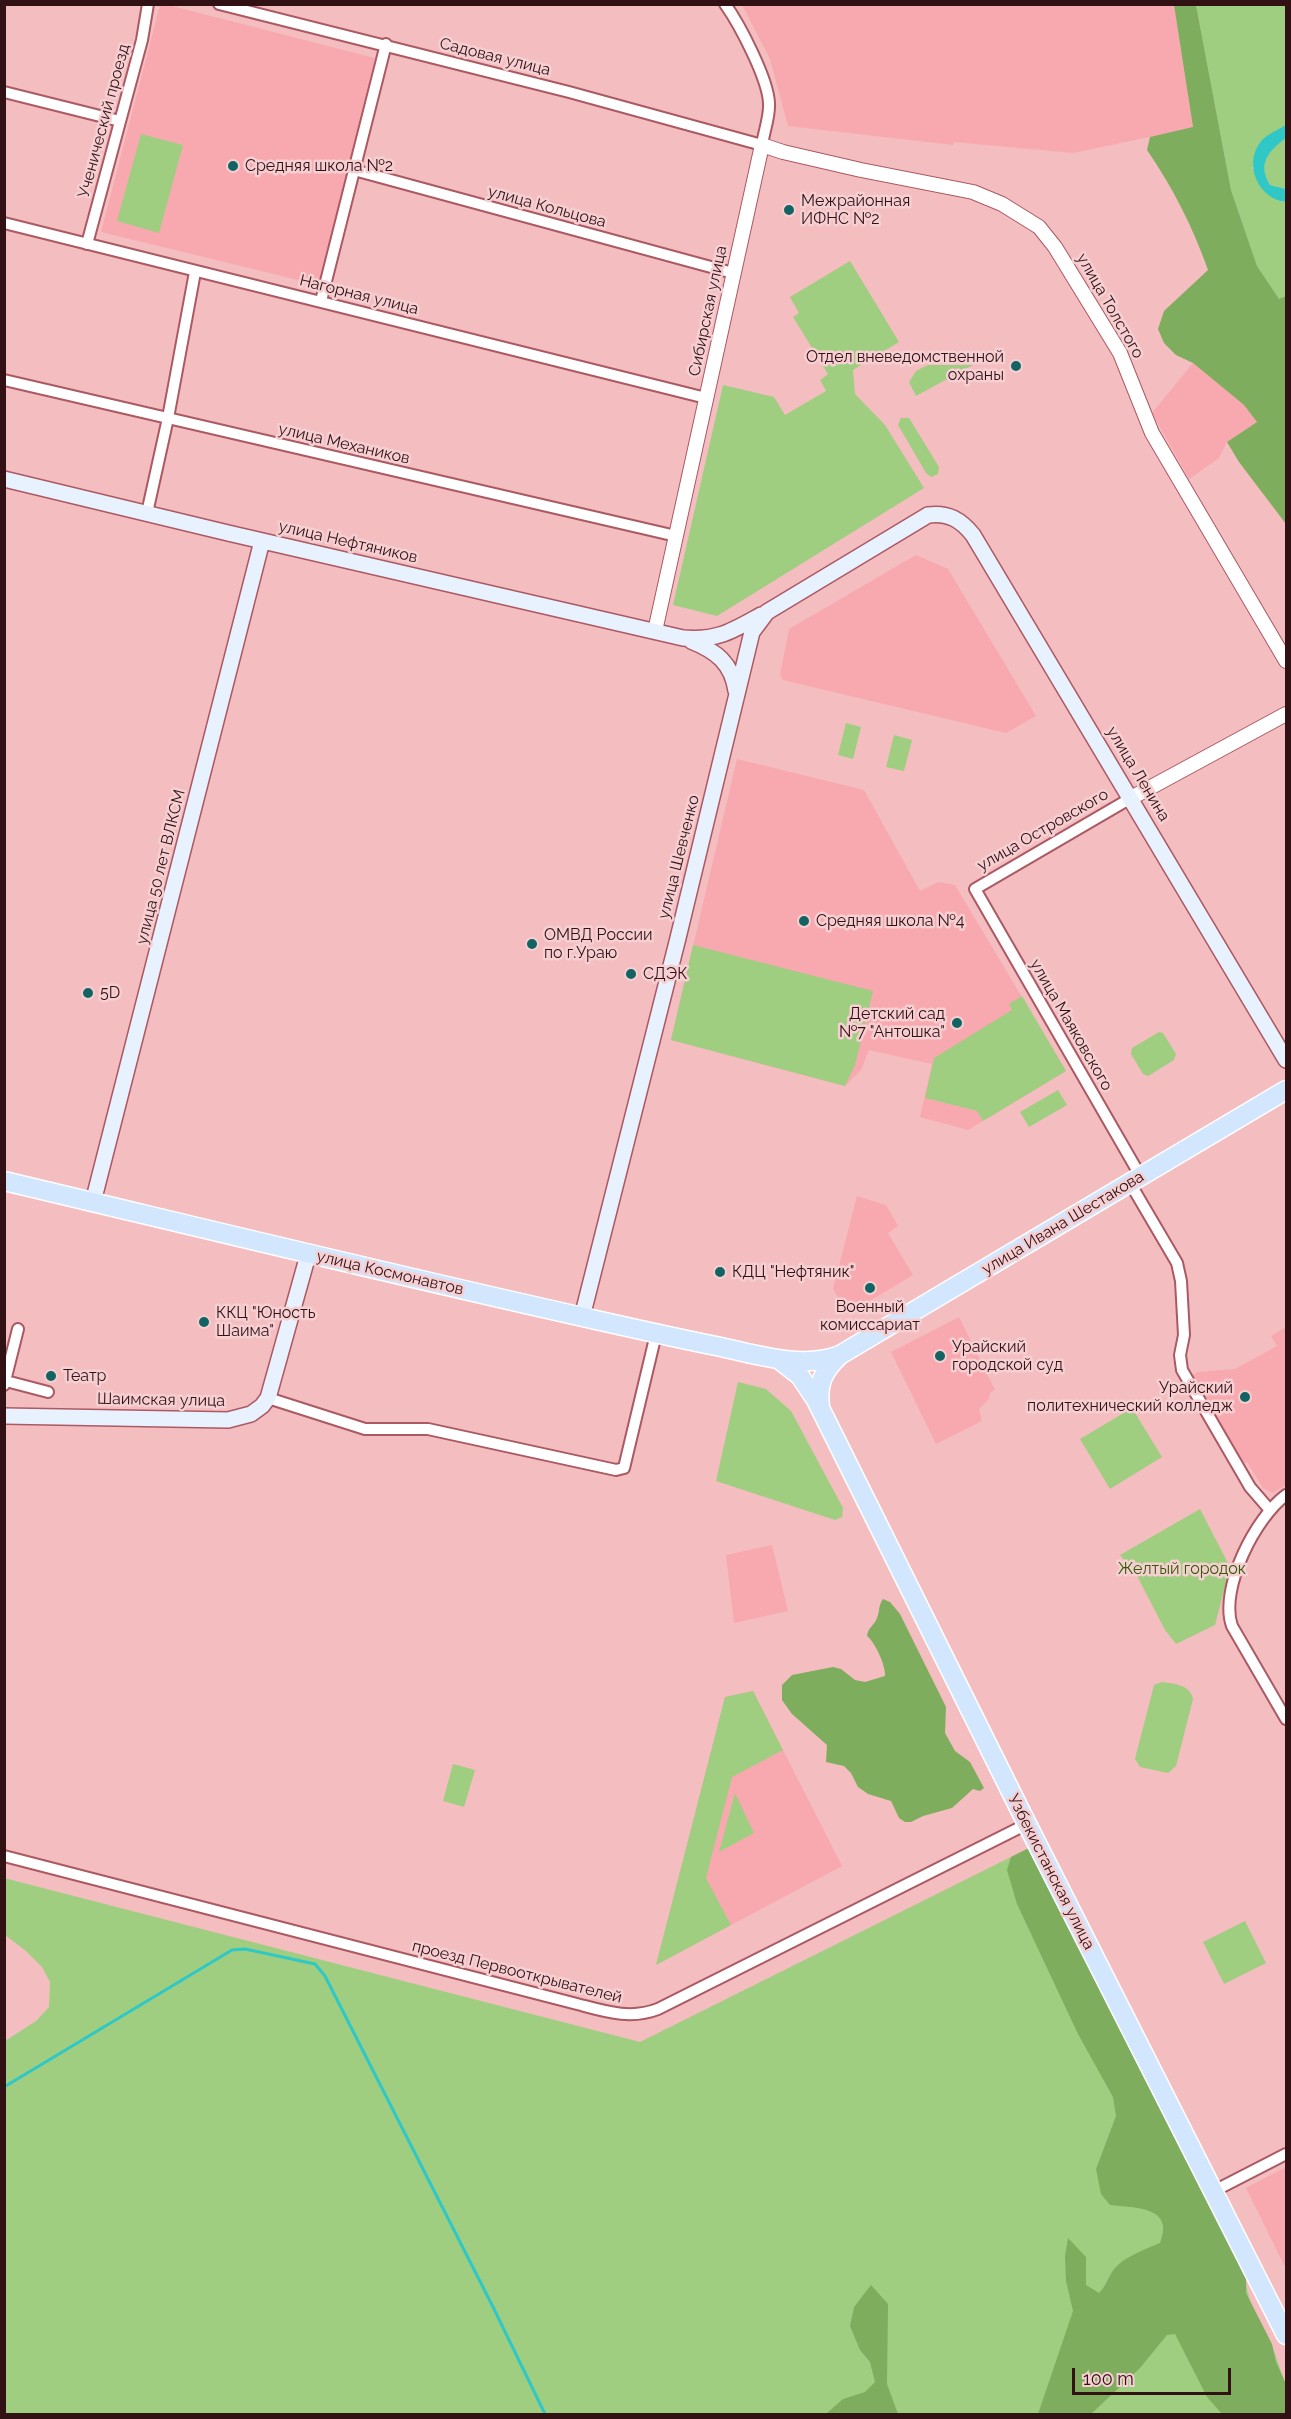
<!DOCTYPE html>
<html>
<head>
<meta charset="utf-8">
<style>
  body { margin:0 }
  #map { position:relative; width:1291px; height:2419px; overflow:hidden; background:#f4bdc0; font-family:Raleway,sans-serif }
  canvas { display:block }
  .frame { position:absolute; inset:0; border:6px solid #321115; pointer-events:none }
  .scale { position:absolute; left:1072px; top:2368px; width:159px; height:27px; box-sizing:border-box; border:3px solid #321115; border-top:0; padding-left:8px; font-size:18px; line-height:21px; white-space:nowrap; color:#321115; -webkit-text-stroke:4px #f5cfd1; paint-order:stroke }
</style>
</head>
<body>
<div id="map">
<canvas width="1291" height="2419"></canvas>
<div class="frame"></div>
<div class="scale">100 m</div>
</div>
<script>
const g = document.querySelector('canvas').getContext('2d');
g.lineJoin = 'round';
function fillPath(path, color) { g.fillStyle = color; g.fill(path, 'evenodd'); }
function stroke(path, color, width, dash) { g.strokeStyle = color; g.lineWidth = width; g.lineCap = dash ? 'butt' : 'round'; g.setLineDash(dash || []); g.stroke(path); }
function drawText(font, color, halo, rows, align = 'center') {
  g.font = font + ' Raleway,sans-serif'; g.lineWidth = 5; g.setLineDash([]); g.textBaseline = 'middle'; g.strokeStyle = halo; g.fillStyle = color; for (const [text, x, y, turn = 0] of rows) {
    g.save(); g.translate(x, y); g.rotate((+turn || 0) * Math.PI / 180); g.textAlign = isNaN(turn) ? turn : align; if (halo) g.strokeText(text, 0, 0); g.fillText(text, 0, 0); g.restore();
  }
}
fillPath(new Path2D(`
  M 160,5 L 168,5 L 375,58 L 319,285 L 101,232 Z
  M 742,5 L 1174,5 L 1193,128 L 1073,153 L 954,142 L 953,145 L 788,126 L 770,59 Z
  M 1193,363 L 1244,405 L 1257,422 L 1227,442 L 1219,458 L 1189,479 L 1152,413 Z
  M 916,555 L 948,569 L 1036,716 L 1006,733 L 783,680 L 780,675 L 789,629 Z
  M 737,759 L 864,790 L 920,891 L 938,882 L 955,885 L 1066,1071 L 968,1130 L 920,1117 L 932,1064 L 869,1050 L 861,1070 L 845,1086 L 671,1040 Z
  M 857,1196 L 886,1205 L 898,1226 L 888,1233 L 913,1275 L 848,1314 L 833,1289 Z
  M 959,1317 L 995,1390 L 990,1393 L 989,1399 L 979,1409 L 982,1421 L 936,1444 L 891,1352 Z
  M 1286,1327 L 1286,1485 L 1273,1493 L 1263,1488 L 1247,1462 L 1242,1464 L 1191,1377 L 1197,1372 L 1235,1369 L 1277,1346 L 1271,1336 Z
  M 772,1545 L 788,1611 L 734,1623 L 726,1555 Z
  M 753,1691 L 842,1866 L 656,1965 L 725,1697 Z
  M 1286,2167 L 1286,2269 L 1246,2188 Z`), '#f8a9af');
fillPath(new Path2D(`
  M 1196,5 L 1286,5 L 1286,125 L 1252,168 L 1282,202 L 1286,202 L 1286,296 L 1279,300 L 1257,266 L 1231,190 Z
  M 141,134 L 183,145 L 159,233 L 117,221 Z
  M 1286,138 L 1286,189 L 1270,185 C 1257,163 1269,151 1286,138 Z
  M 850,261 L 899,342 L 853,370 L 855,394 L 885,425 L 924,488 L 717,616 L 673,605 L 723,385 L 774,397 L 785,415 L 826,391 L 820,380 L 828,374 L 793,317 L 799,313 L 790,297 Z
  M 928,365 L 973,365 L 916,396 L 909,382 L 916,371 Z
  M 901,418 L 909,418 L 939,467 L 938,474 L 931,477 L 926,473 L 898,425 Z
  M 846,723 L 861,727 L 853,759 L 838,755 Z
  M 894,735 L 912,740 L 904,771 L 886,767 Z
  M 693,945 L 873,991 L 855,1065 L 845,1086 L 671,1040 Z
  M 1022,996 L 1066,1071 L 983,1121 L 977,1111 L 925,1098 L 934,1058 L 1012,1010 L 1009,1004 Z
  M 1159,1032 L 1163,1033 L 1176,1054 L 1174,1060 L 1148,1076 L 1143,1074 L 1131,1054 L 1132,1048 Z
  M 1058,1090 L 1067,1105 L 1029,1127 L 1020,1112 Z
  M 738,1382 L 766,1389 L 791,1411 L 843,1508 L 842,1517 L 835,1520 L 716,1481 Z
  M 1132,1408 L 1162,1457 L 1110,1489 L 1080,1439 Z
  M 1200,1509 L 1230,1567 L 1215,1625 L 1176,1644 L 1165,1630 L 1135,1572 L 1120,1555 Z
  M 1162,1682 C 1174,1684 1190,1684 1193,1699 L 1176,1766 L 1168,1773 L 1140,1767 L 1135,1759 L 1153,1689 L 1154,1685 Z
  M 753,1691 L 783,1750 L 732,1777 L 706,1878 L 731,1925 L 656,1965 L 725,1697 Z
  M 453,1764 L 475,1770 L 464,1807 L 443,1801 Z
  M 735,1793 L 754,1833 L 719,1852 Z
  M 1029,1848 L 1246,2277 C 1246,2304 1262,2320 1271,2344 C 1277,2357 1280,2371 1286,2384 L 1256,2414 L 5,2414 L 5,2041 L 36,2021 L 49,2007 L 50,1982 L 42,1967 L 26,1951 L 5,1935 L 4,1878 L 640,2042 Z
  M 1245,1921 L 1266,1963 L 1224,1984 L 1203,1942 Z`), '#9fce81');
fillPath(new Path2D(`
  M 1174,5 L 1196,5 L 1231,190 L 1257,266 L 1279,299 L 1286,296 L 1286,524 L 1239,462 L 1227,442 L 1257,422 L 1244,405 L 1193,363 L 1176,355 L 1164,343 L 1158,329 L 1164,311 L 1208,270 C 1193,227 1173,188 1147,150 L 1150,137 L 1193,127 Z
  M 883,1599 L 890,1602 L 900,1614 L 946,1707 L 945,1733 L 955,1751 L 970,1762 L 984,1788 L 980,1791 L 973,1789 L 952,1808 L 923,1816 L 911,1822 L 905,1822 L 899,1818 L 891,1801 L 868,1794 L 858,1787 L 851,1773 L 844,1766 L 826,1762 L 827,1745 L 792,1714 L 782,1700 L 782,1685 L 792,1675 L 833,1667 L 841,1669 L 855,1680 L 865,1682 L 885,1676 C 886,1666 875,1642 867,1636 C 868,1627 874,1626 877,1618 C 880,1611 878,1606 883,1599 Z
  M 1029,1848 L 1246,2277 L 1246,2293 L 1272,2344 L 1276,2362 L 1286,2384 L 1286,2414 L 1222,2414 L 1207,2397 L 1175,2334 L 1167,2335 L 1140,2368 L 1091,2414 L 1038,2414 L 1073,2311 L 1066,2281 L 1065,2256 L 1068,2238 L 1086,2257 L 1086,2285 L 1099,2293 C 1107,2285 1108,2277 1114,2269 C 1125,2256 1146,2249 1160,2243 C 1175,2206 1135,2208 1110,2205 L 1101,2194 L 1096,2169 L 1116,2116 L 1113,2097 L 1078,2034 L 1017,1904 L 1007,1870 L 1011,1857 Z
  M 871,2285 L 888,2304 L 887,2384 L 898,2414 L 826,2414 L 843,2399 L 865,2392 L 875,2382 L 870,2362 L 860,2350 L 850,2326 L 854,2307 Z`), '#7dad5d');
fillPath(new Path2D(`
  M 1286,125 L 1286,138 C 1269,151 1257,163 1270,185 L 1286,189 L 1286,202 C 1258,199 1242,163 1262,140 C 1268,134 1279,129 1286,125 Z`), '#2fc8c7');
stroke(new Path2D(`
  M 4,2087 L 232,1950 L 245,1949 L 315,1964 L 325,1976 L 493,2307 L 545,2414`), '#2fc8c7', 3);
const minor = new Path2D(`
  M 219,4 L 569,92 L 762,145 C 764,131 770,116 769,103 C 768,79 740,25 725,4
  M 4,92 L 120,121
  M 354,170 L 733,273
  M 4,223 L 706,398
  M 87,244 L 142,40 L 148,4
  M 321,301 L 386,44
  M 4,380 L 676,536
  M 147,513 L 168,418 L 195,272
  M 1131,798 L 975,889 L 1141,1177
  M 1130,1183 L 1177,1263 L 1181,1281 L 1184,1335 L 1180,1355 L 1182,1370 L 1250,1487 L 1269,1509
  M 6,1381 L 48,1392
  M 4,1385 L 18,1329
  M 268,1398 L 365,1429 L 428,1429 L 616,1470 L 624,1468 L 656,1334
  M 1286,1495 C 1256,1517 1219,1588 1232,1626 L 1286,1719
  M 4,1856 L 577,2004 C 604,2011 630,2020 658,2009 L 1027,1824
  M 1214,2191 L 1286,2154`);
const tertiary = new Path2D(`
  M 655,631 L 762,145 L 783,152 L 861,170 L 973,192 L 1002,204 L 1039,227 L 1055,247 L 1120,353 L 1152,433 L 1286,661
  M 1131,798 L 1286,714`);
const secondary = new Path2D(`
  M 4,479 L 228,533 L 683,638 C 717,641 732,631 761,615
  M 691,641 C 716,651 732,663 736,691
  M 93,1202 L 262,541
  M 582,1317 L 678,938 L 752,632 L 767,612 L 928,515 C 948,512 961,520 973,535 L 1286,1060
  M 4,1416 L 228,1420 L 251,1414 L 262,1406 L 268,1398 L 308,1255`);
const primary = new Path2D(`
  M 4,1181 C 202,1228 398,1276 596,1320 C 636,1329 676,1338 716,1346 C 755,1354 801,1370 840,1355
  M 778,1359 L 800,1376 L 816,1400 L 1027,1824 L 1286,2335
  M 820,1406 C 817,1383 824,1370 840,1355 L 1286,1090`);
stroke(minor, '#ab5962', 14);
stroke(tertiary, '#ab5962', 16);
stroke(secondary, '#ab5962', 18);
stroke(primary, '#fff', 21);
stroke(minor, '#fff', 10);
stroke(tertiary, '#fff', 14);
stroke(secondary, '#e8f2ff', 15);
stroke(primary, '#d2e6fe', 18);
for (const [x, y, r, color] of [
  [233,166,6,"#136362"],
  [789,210,6,"#136362"],
  [1016,366,6,"#136362"],
  [804,921,6,"#136362"],
  [532,944,6,"#136362"],
  [631,974,6,"#136362"],
  [88,993,6,"#136362"],
  [957,1023,6,"#136362"],
  [720,1272,6,"#136362"],
  [870,1288,6,"#136362"],
  [204,1322,6,"#136362"],
  [940,1356,6,"#136362"],
  [51,1376,6,"#136362"],
  [1245,1397,6,"#136362"]
]) { const dot = new Path2D(); dot.arc(x, y, r, 0, 2 * Math.PI); g.fillStyle = color; g.fill(dot); stroke(dot, '#f5cfd1', 2); }
drawText('16px', '#321115', '#f5cfd1', [
  ["Садовая улица",495,57,14],
  ["Ученический проезд",104,121,-75],
  ["улица Кольцова",547,207,15],
  ["Нагорная улица",359,295,14],
  ["улица Толстого",1110,306,60],
  ["Сибирская улица",708,311,-78],
  ["улица Механиков",344,444,13],
  ["улица Нефтяников",348,542,13],
  ["улица Ленина",1138,774,59],
  ["улица Островского",1043,830,-30],
  ["улица Шевченко",679,857,-76],
  ["улица 50 лет ВЛКСМ",161,867,-76],
  ["улица Маяковского",1071,1025,60],
  ["улица Ивана Шестакова",1063,1223,-31],
  ["улица Космонавтов",390,1273,13],
  ["Шаимская улица",161,1400,1],
  ["Узбекистанская улица",1051,1872,63],
  ["проезд Первооткрывателей",517,1972,14]
]);
drawText('16px', '#321115', '#f5cfd1', [
  ["Средняя школа №2",245,166],
  ["Межрайонная",801,201],
  ["ИФНС №2",801,219],
  ["Отдел вневедомственной",1004,357,"right"],
  ["охраны",1004,375,"right"],
  ["Средняя школа №4",816,921],
  ["ОМВД России",544,935],
  ["по г.Ураю",544,953],
  ["СДЭК",643,974],
  ["5D",100,993],
  ["Детский сад",945,1014,"right"],
  ["№7 \"Антошка\"",945,1032,"right"],
  ["КДЦ \"Нефтяник\"",732,1272],
  ["Военный",870,1307,"center"],
  ["комиссариат",870,1325,"center"],
  ["ККЦ \"Юность",216,1313],
  ["Шаима\"",216,1331],
  ["Урайский",952,1347],
  ["городской суд",952,1365],
  ["Театр",63,1376],
  ["Урайский",1233,1388,"right"],
  ["политехнический колледж",1233,1406,"right"]
], 'left');
drawText('16px', '#325d05', '#f5cfd1', [
  ["Желтый городок",1182,1569]
]);
</script>
</body>
</html>
